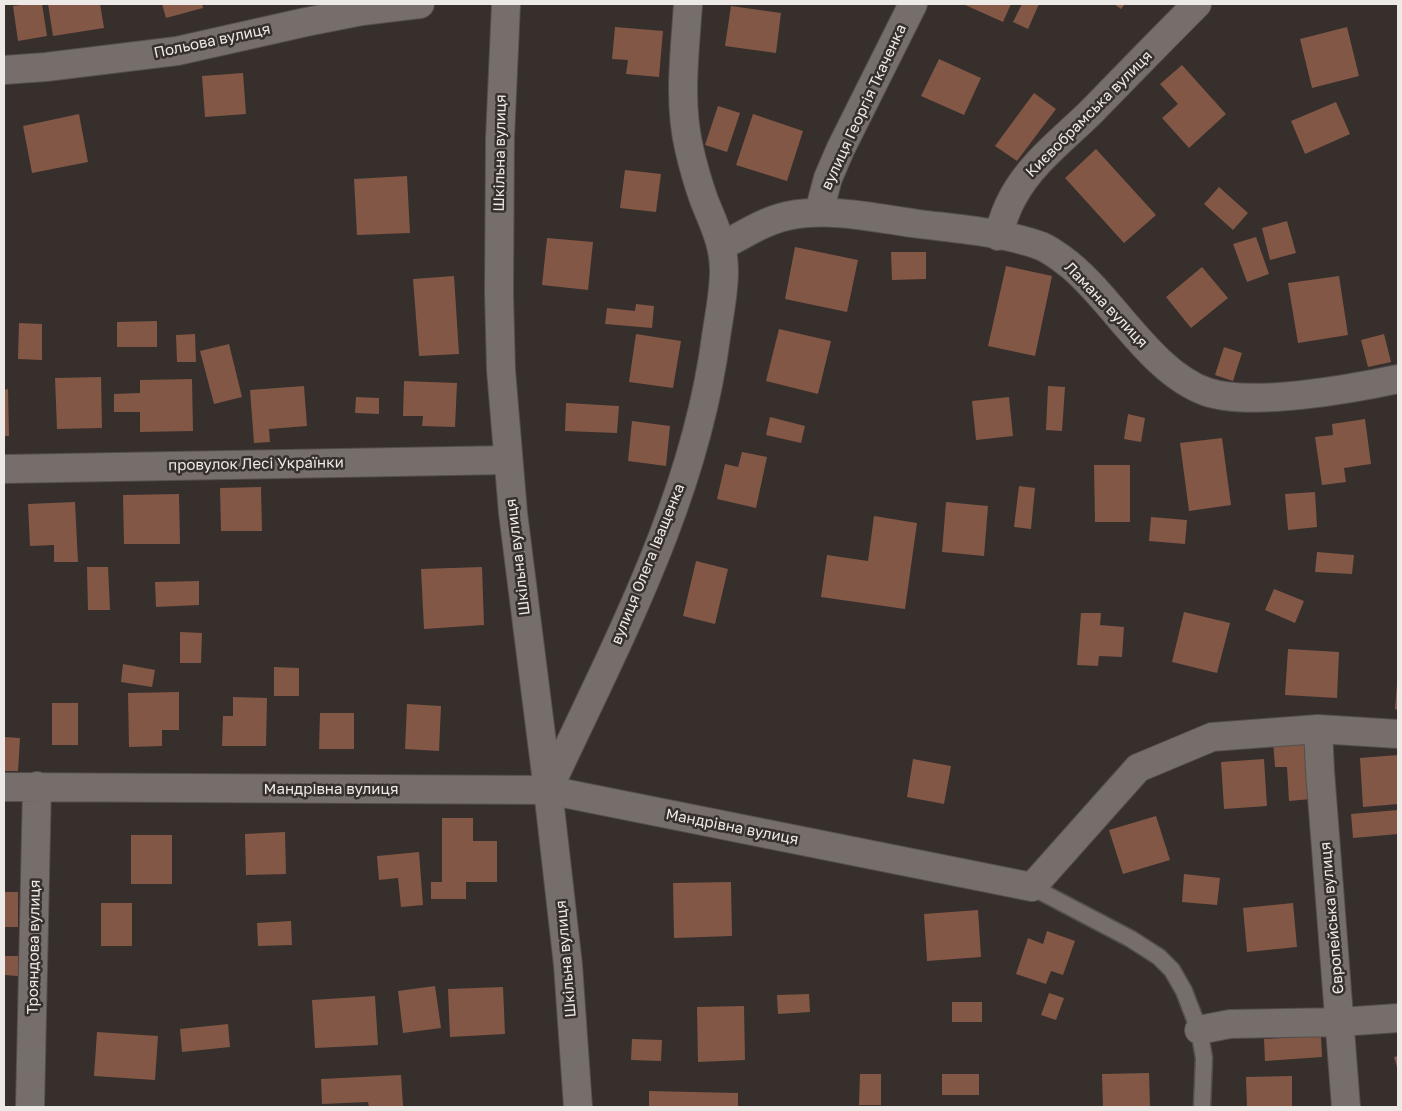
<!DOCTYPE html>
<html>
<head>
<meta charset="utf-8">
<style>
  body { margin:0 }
  #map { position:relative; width:1402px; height:1111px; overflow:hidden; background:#362f2c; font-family:"Golos Text",sans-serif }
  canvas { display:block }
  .frame { position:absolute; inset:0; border:5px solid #ede9e7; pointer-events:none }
</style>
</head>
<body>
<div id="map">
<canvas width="1402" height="1111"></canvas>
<div class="frame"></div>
</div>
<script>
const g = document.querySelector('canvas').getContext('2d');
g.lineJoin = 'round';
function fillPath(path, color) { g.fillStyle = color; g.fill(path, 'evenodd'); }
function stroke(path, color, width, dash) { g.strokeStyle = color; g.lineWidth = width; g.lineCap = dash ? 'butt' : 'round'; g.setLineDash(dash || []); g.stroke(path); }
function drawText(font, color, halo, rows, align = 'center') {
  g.font = font + ' "Golos Text",sans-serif'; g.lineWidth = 5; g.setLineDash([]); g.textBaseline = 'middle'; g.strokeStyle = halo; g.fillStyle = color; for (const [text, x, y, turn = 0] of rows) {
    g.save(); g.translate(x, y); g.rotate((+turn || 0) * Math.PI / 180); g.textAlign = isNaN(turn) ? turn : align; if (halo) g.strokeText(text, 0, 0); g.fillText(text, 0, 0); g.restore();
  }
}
fillPath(new Path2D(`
  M 29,4 L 42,4 L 47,36 L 18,41 L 13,6 Z
  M 48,4 L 100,4 L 104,28 L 53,36 Z
  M 162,4 L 202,4 L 203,8 L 166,18 Z
  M 963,4 L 1011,4 L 1003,22 Z
  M 1022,4 L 1039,4 L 1028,29 L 1013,22 Z
  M 1114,4 L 1125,4 L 1121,9 Z
  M 731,6 L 781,13 L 776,53 L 725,46 Z
  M 615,27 L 663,31 L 659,77 L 626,74 L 628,60 L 612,59 Z
  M 1347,27 L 1359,76 L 1312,88 L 1300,39 Z
  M 939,59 L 981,78 L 964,115 L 921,96 Z
  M 1182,65 L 1226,114 L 1189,148 L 1162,118 L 1178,104 L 1160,84 Z
  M 243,73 L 246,114 L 205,117 L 202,76 Z
  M 1034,93 L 1056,109 L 1017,161 L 995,146 Z
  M 1336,102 L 1350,134 L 1305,154 L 1291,121 Z
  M 718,106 L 740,113 L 727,152 L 705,145 Z
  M 79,114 L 88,162 L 32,173 L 23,126 Z
  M 753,114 L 803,131 L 787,181 L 736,165 Z
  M 1096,149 L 1156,215 L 1124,243 L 1065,178 Z
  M 625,170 L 661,174 L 656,212 L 620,208 Z
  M 407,176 L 410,233 L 357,235 L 354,179 Z
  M 1219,187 L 1248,213 L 1233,230 L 1204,204 Z
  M 1287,221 L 1296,253 L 1270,260 L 1262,228 Z
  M 1256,237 L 1269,274 L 1247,282 L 1233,244 Z
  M 547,238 L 593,242 L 588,290 L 542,285 Z
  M 795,247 L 858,260 L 847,312 L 785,299 Z
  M 891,252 L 926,252 L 926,279 L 892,280 Z
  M 1006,266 L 1052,276 L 1035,356 L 988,346 Z
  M 1202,267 L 1228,298 L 1191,328 L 1166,297 Z
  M 454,276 L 459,354 L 419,356 L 413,279 Z
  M 1339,276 L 1348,335 L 1298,343 L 1288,283 Z
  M 636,304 L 654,306 L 652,328 L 605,324 L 607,308 L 635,311 Z
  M 157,321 L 157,347 L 117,347 L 117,322 Z
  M 19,323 L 42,324 L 42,360 L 18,359 Z
  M 779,329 L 831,341 L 818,394 L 766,381 Z
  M 195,334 L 196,362 L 177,362 L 176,335 Z
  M 636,334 L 681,341 L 673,388 L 629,382 Z
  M 1384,334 L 1391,362 L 1368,367 L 1361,340 Z
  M 229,344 L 242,397 L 214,404 L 200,351 Z
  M 1224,347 L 1242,353 L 1233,381 L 1215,375 Z
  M 101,377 L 102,428 L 57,429 L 55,378 Z
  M 192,379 L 193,431 L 140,432 L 140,412 L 114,412 L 114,394 L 140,393 L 140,380 Z
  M 404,381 L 457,383 L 455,427 L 422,426 L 423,416 L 403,416 Z
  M 304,386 L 307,426 L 269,429 L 270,442 L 254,443 L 250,390 Z
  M 1048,386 L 1065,387 L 1062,431 L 1046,430 Z
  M 8,389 L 9,436 L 4,436 L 4,390 Z
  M 356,397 L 379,398 L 379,414 L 355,413 Z
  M 1009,397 L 1013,436 L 976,440 L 972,401 Z
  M 566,403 L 619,406 L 617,433 L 565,431 Z
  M 1128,414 L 1145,418 L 1141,442 L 1124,439 Z
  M 770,417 L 805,426 L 801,443 L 766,435 Z
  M 1365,419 L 1371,464 L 1344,468 L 1346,482 L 1322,485 L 1315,437 L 1333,435 L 1332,424 Z
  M 632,421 L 670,426 L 666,466 L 628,461 Z
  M 1222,438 L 1231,505 L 1189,511 L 1180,443 Z
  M 742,452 L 767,457 L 756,508 L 717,499 L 725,464 L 738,467 Z
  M 1094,465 L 1130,465 L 1130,522 L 1095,522 Z
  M 1019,486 L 1035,488 L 1031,529 L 1014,527 Z
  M 261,487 L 262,531 L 221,531 L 220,488 Z
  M 1315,492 L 1317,527 L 1288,530 L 1285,494 Z
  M 179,494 L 180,544 L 124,544 L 123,495 Z
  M 75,502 L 78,562 L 54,562 L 54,545 L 30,546 L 28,504 Z
  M 946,502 L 988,506 L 984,556 L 942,552 Z
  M 874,516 L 917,523 L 905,609 L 821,597 L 827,555 L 868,561 Z
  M 1151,517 L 1187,520 L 1185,544 L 1149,541 Z
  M 1317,552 L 1354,555 L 1352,574 L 1315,572 Z
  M 696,561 L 728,569 L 715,624 L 683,616 Z
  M 87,567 L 108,567 L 110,610 L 88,610 Z
  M 482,567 L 484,625 L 424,629 L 421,569 Z
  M 199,581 L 199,605 L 156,607 L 155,582 Z
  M 1274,589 L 1304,601 L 1295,623 L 1265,610 Z
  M 1184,612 L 1230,623 L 1217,673 L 1172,662 Z
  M 1081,613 L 1101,613 L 1100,625 L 1124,627 L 1122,657 L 1099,656 L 1098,666 L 1077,665 Z
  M 180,632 L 202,633 L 201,663 L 180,663 Z
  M 1288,649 L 1339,652 L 1337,698 L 1285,695 Z
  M 123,664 L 155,670 L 152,687 L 121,682 Z
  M 274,667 L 299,668 L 299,696 L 274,696 Z
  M 1397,683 L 1398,683 L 1398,710 L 1395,709 Z
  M 179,692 L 179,730 L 162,730 L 162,746 L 129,747 L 128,693 Z
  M 233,697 L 267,698 L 266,746 L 222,746 L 223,716 L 233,716 Z
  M 52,703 L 78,703 L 78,745 L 52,745 Z
  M 407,704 L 441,706 L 439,751 L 405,749 Z
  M 320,713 L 354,713 L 354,749 L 319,749 Z
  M 4,737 L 20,738 L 18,771 L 4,771 Z
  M 1307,739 L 1311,799 L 1289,801 L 1287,767 L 1275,767 L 1273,741 Z
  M 1398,755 L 1398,804 L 1363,807 L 1360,758 Z
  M 913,759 L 951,766 L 944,804 L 907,797 Z
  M 1264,759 L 1267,806 L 1224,809 L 1221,762 Z
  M 1398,810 L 1398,834 L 1353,838 L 1351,814 Z
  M 1156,816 L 1170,860 L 1123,874 L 1109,830 Z
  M 442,818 L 473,818 L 473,841 L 497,841 L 497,882 L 466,882 L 466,899 L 431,899 L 431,882 L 442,882 Z
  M 285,832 L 286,874 L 246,875 L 245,834 Z
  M 131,835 L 172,835 L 172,884 L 131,884 Z
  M 419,852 L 423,905 L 401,907 L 398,878 L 379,880 L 377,856 Z
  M 1184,874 L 1220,878 L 1217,905 L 1182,902 Z
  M 731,882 L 732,936 L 674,938 L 673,883 Z
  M 4,892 L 18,892 L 18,927 L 4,927 Z
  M 101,903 L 132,903 L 132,946 L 101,946 Z
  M 1293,903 L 1297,947 L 1247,952 L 1243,908 Z
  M 978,910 L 981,957 L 927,961 L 924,914 Z
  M 291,921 L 292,945 L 258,946 L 257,923 Z
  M 1047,931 L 1075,941 L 1063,975 L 1051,971 L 1046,984 L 1016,974 L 1028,938 L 1043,944 Z
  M 4,956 L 18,956 L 18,976 L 4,975 Z
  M 435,986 L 441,1028 L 403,1033 L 398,991 Z
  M 503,987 L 505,1034 L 450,1037 L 448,989 Z
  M 1049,993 L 1064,998 L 1056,1020 L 1041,1015 Z
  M 809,994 L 810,1012 L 778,1014 L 777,995 Z
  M 375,996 L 378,1045 L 315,1048 L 312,1000 Z
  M 952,1002 L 982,1002 L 982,1022 L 952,1022 Z
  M 744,1006 L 745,1060 L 698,1062 L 697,1007 Z
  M 228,1024 L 230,1047 L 182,1052 L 180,1029 Z
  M 97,1032 L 158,1036 L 155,1080 L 94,1076 Z
  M 1321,1036 L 1322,1057 L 1265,1061 L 1264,1039 Z
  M 632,1039 L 662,1040 L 661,1061 L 631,1060 Z
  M 1398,1056 L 1398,1071 L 1394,1057 Z
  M 1149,1073 L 1150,1107 L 1103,1107 L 1102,1074 Z
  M 860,1074 L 881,1074 L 881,1105 L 859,1105 Z
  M 942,1074 L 979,1074 L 979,1095 L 942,1095 Z
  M 401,1075 L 403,1106 L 369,1107 L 368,1102 L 322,1104 L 321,1079 Z
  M 1292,1076 L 1292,1107 L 1247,1107 L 1246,1077 Z
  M 649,1091 L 738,1093 L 738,1107 L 649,1107 Z`), '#825746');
const service = new Path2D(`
  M 1032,887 L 1131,939 L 1159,957 L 1172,970 L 1184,991 L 1199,1030 L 1204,1058 L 1202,1107`);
const minor = new Path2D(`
  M 4,70 L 46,67 L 177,51 L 306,22 L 362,11 L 420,4
  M 819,212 L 828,178 L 841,148 L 913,4
  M 998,236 C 1002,222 1006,209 1013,197 C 1032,162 1065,138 1093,110 C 1128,74 1162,39 1197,4
  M 722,246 C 743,235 764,221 787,216 C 830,207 875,218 919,224 C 959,229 1002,232 1041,246 C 1051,250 1061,258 1070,265 C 1114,301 1152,373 1207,392 C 1252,407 1351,389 1398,379
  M 4,469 L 508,460
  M 1318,729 L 1320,771 L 1346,1107
  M 4,787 L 548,790 L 1032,887 L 1138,768 L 1212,737 L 1318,729 L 1398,734
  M 548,790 C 616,644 695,499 716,337 C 719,316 724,293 724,271 C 724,244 714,225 704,200 C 698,183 693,166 689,148 C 678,101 685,52 688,4
  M 1199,1030 L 1230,1024 L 1340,1022 L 1398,1018
  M 30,1107 L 37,786`);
const secondary = new Path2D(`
  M 506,4 L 500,138 L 499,293 L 501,370 L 513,513 L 548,790 L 568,965 L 578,1107`);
stroke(service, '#544e4c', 19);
stroke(minor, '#544e4c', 30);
stroke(secondary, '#544e4c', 30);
stroke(service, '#766e6b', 16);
stroke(minor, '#766e6b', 28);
stroke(secondary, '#766e6b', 28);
drawText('15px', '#ede9e7', '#362f2c', [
  ["Польова вулиця",212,41,-12],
  ["вулиця Георгія Ткаченка",864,107,-65],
  ["Києвобрамська вулиця",1089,114,-45],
  ["Шкільна вулиця",500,153,-89],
  ["Ламана вулиця",1106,305,46],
  ["провулок Лесі Українки",256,464,-1],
  ["Шкільна вулиця",518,557,-97],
  ["вулиця Олега Іващенка",648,564,-68],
  ["Мандрівна вулиця",331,789],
  ["Мандрівна вулиця",732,827,11],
  ["Європейська вулиця",1332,918,-95],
  ["Трояндова вулиця",34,947,-89],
  ["Шкільна вулиця",566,959,-95]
]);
</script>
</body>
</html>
